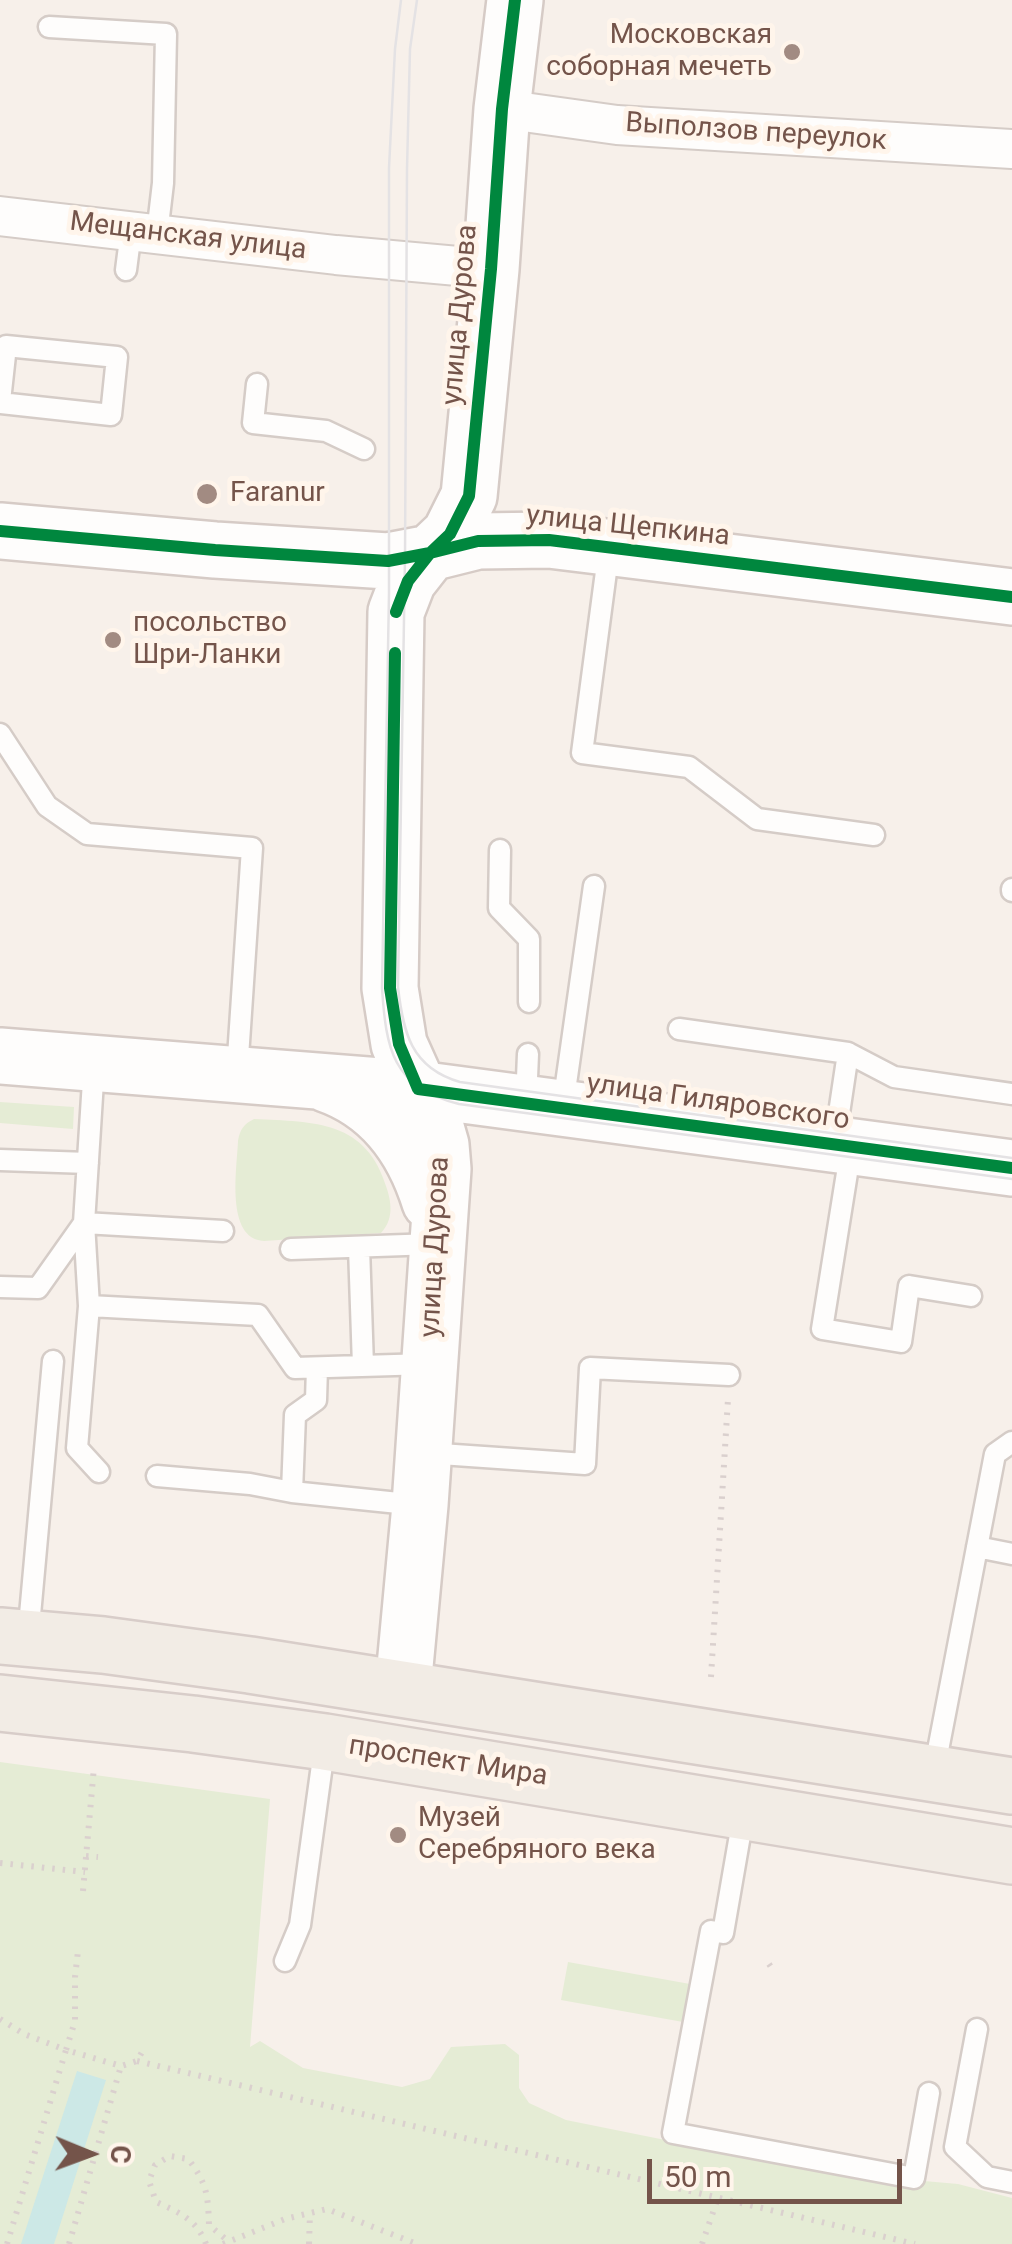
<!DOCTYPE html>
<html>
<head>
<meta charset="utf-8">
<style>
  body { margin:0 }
  #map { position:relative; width:1012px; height:2244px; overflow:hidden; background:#f7f0ea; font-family:Roboto,sans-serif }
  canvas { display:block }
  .north { position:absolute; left:40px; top:2104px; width:100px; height:100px; -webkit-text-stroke:8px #fff5eb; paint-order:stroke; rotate:91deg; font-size:28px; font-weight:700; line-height:40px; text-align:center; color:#74544a }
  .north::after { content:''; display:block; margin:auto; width:35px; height:45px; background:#74544a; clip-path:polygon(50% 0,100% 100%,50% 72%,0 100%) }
  .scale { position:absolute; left:647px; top:2159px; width:255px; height:45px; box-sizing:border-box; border:5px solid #74544a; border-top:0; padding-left:12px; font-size:30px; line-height:35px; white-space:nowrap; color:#74544a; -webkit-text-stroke:8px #fff5eb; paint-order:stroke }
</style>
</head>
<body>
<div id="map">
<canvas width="1012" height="2244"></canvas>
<div class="north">С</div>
<div class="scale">50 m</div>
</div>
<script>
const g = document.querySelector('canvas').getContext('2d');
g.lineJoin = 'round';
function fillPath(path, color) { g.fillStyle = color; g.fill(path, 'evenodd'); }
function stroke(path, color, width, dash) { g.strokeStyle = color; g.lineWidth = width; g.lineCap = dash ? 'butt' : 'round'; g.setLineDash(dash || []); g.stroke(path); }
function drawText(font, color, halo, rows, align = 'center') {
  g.font = font + ' Roboto,sans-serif'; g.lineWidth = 10; g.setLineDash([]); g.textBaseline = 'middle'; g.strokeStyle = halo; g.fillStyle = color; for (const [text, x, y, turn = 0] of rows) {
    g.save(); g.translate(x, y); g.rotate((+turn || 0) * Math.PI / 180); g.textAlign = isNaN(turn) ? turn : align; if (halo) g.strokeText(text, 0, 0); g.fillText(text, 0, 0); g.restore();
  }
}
fillPath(new Path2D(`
  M 0,1102 L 74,1107 L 73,1129 L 0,1123 Z
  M 254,1119 C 315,1122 367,1120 387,1189 C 392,1205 393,1220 381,1233 L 264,1241 C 225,1239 237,1168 238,1141 C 240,1129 244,1124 254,1119 Z
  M 0,1762 L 270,1799 L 250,2047 L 260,2041 L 303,2068 L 402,2087 L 430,2079 L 451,2047 L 505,2044 L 519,2055 L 519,2088 L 529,2103 L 566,2120 L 700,2147 L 890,2178 L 958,2184 L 1012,2198 L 1012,2244 L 0,2244 Z
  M 568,1962 L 690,1984 L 683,2022 L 561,2000 Z`), '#e5ecd5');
fillPath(new Path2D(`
  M 77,2071 L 106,2080 L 54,2244 L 21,2244 Z`), '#cce8e6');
const lane = new Path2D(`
  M 49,27 L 166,34 L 163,183 L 157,234
  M 126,270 L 131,231
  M 257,384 L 253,423 L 326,431 L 364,449
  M 0,401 L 6,346 L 117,357 L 111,415 L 0,403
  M 609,549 L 582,753 L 689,767 L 757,819 L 874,835
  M 0,734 L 47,806 L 87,834 L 252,848 L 237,1072
  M 500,850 L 499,908 L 529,939 L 529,1002
  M 1012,889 L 1012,891
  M 679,1029 L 848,1053 L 894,1077 L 1012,1094
  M 94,1065 L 84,1223 L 89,1306 L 77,1448 L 99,1472
  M 526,1102 L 528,1054
  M 563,1105 L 594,886
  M 835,1140 L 848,1053
  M 851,1148 L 822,1329 L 901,1342 L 909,1286 L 971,1296
  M 0,1160 L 88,1163
  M 359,1247 L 363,1366
  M 291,1249 L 434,1244
  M 0,1287 L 38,1288 L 84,1223 L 223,1231
  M 89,1306 L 258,1315 L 295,1368 L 428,1364
  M 426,1453 L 585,1464 L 590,1368 L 729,1375
  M 157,1476 L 250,1484 L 292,1492 L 418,1505
  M 292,1492 L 295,1415 L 316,1400 L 317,1368
  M 977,1547 L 1012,1554
  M 28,1637 L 53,1361
  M 934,1771 L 995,1454 L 1012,1442
  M 744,1812 L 723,1933 L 711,1931 L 673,2133 L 914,2178 L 929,2093
  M 285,1961 L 300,1925 L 325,1743
  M 977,2029 L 955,2147 L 987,2177 L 1012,2182`);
const street = new Path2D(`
  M 502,109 L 617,125 L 1012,149
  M 0,216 L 336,255 L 491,269`);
const secondary = new Path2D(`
  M 0,531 L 215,550 L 388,561 L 430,553 L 478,541 L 549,540 L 1012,597
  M 0,1056 L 418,1089 L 1012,1168
  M 326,1084 C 381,1103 413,1147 430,1202
  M 403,1688 L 420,1505 L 443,1169 L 441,1145 L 435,1124 L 399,1044 L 390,988 L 396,612 L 408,581 L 430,553 L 450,534 L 469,496 L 491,269 L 502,109 L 515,0`);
const primary = new Path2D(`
  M 0,1636 L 103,1645 L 250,1665 L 1012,1786
  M 0,1703 L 193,1724 L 325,1742 L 1012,1856`);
stroke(lane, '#d5ccc7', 25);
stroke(street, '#d5ccc7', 42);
stroke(secondary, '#d6cbc6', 60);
stroke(primary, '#d8cdc9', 60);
stroke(new Path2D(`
  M 711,1677 L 728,1399
  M 86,1856 L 98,1857
  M 0,1863 L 85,1872
  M 83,1891 L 94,1767
  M 769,1964 L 773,1970
  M 0,2019 L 24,2034 L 66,2050 L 75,2021 L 75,1977 L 78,1951
  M 137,2061 L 915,2244
  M 7,2244 L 66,2050 L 121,2066 L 137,2061 L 142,2052
  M 69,2244 L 121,2066
  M 206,2244 C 197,2220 179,2212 156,2202 L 149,2181 L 155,2165 L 170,2156 L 188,2159 C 207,2183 208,2195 209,2225 L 228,2241
  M 223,2244 L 285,2219 L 327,2209 L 417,2244
  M 309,2244 L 310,2213
  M 702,2244 L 718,2198`), '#dad0ce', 6, [2.5, 8]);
stroke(lane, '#fefdfc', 20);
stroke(street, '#fefdfc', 38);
stroke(secondary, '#fefdfc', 55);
stroke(primary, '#f2ece5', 55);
stroke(new Path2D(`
  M 401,0 L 395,49 L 389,168 L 389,593 L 382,988 C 386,1048 392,1088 459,1104 L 1012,1179
  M 417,0 L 410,49 L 407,169 L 405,558 L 398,987 C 403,1032 411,1068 460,1082 L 1012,1158`), '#e4e2e4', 2.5);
stroke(new Path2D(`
  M 0,531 L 215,550 L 388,561 L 430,553 L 478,541 L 549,540 L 1012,597
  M 396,612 L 408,581 L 430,553 L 450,534 L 469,496 L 491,269 L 502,109 L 515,0
  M 395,653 L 390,988 L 399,1044 L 418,1089 L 1012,1168`), '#00873e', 12);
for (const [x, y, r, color] of [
  [792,52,10,"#a28b82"],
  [207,494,12,"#a28b82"],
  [113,640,10,"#a28b82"],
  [398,1835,10,"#a28b82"]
]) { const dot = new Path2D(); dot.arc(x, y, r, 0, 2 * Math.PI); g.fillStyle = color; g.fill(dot); stroke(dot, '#fff5eb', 4); }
drawText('28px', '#74544a', '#fff5eb', [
  ["Московская",772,36,"right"],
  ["соборная мечеть",772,68,"right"],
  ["Faranur",230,494],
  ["посольство",133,624],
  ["Шри-Ланки",133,656],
  ["Музей",418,1819],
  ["Серебряного века",418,1851]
], 'left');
drawText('28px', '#74544a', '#fff5eb', [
  ["Выползов переулок",756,133,4],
  ["Мещанская улица",188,237,7],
  ["улица Дурова",461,315,-85],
  ["улица Щепкина",628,527,6],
  ["улица Гиляровского",718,1103,8],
  ["улица Дурова",436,1247,-87],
  ["проспект Мира",448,1762,9]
]);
</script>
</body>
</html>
